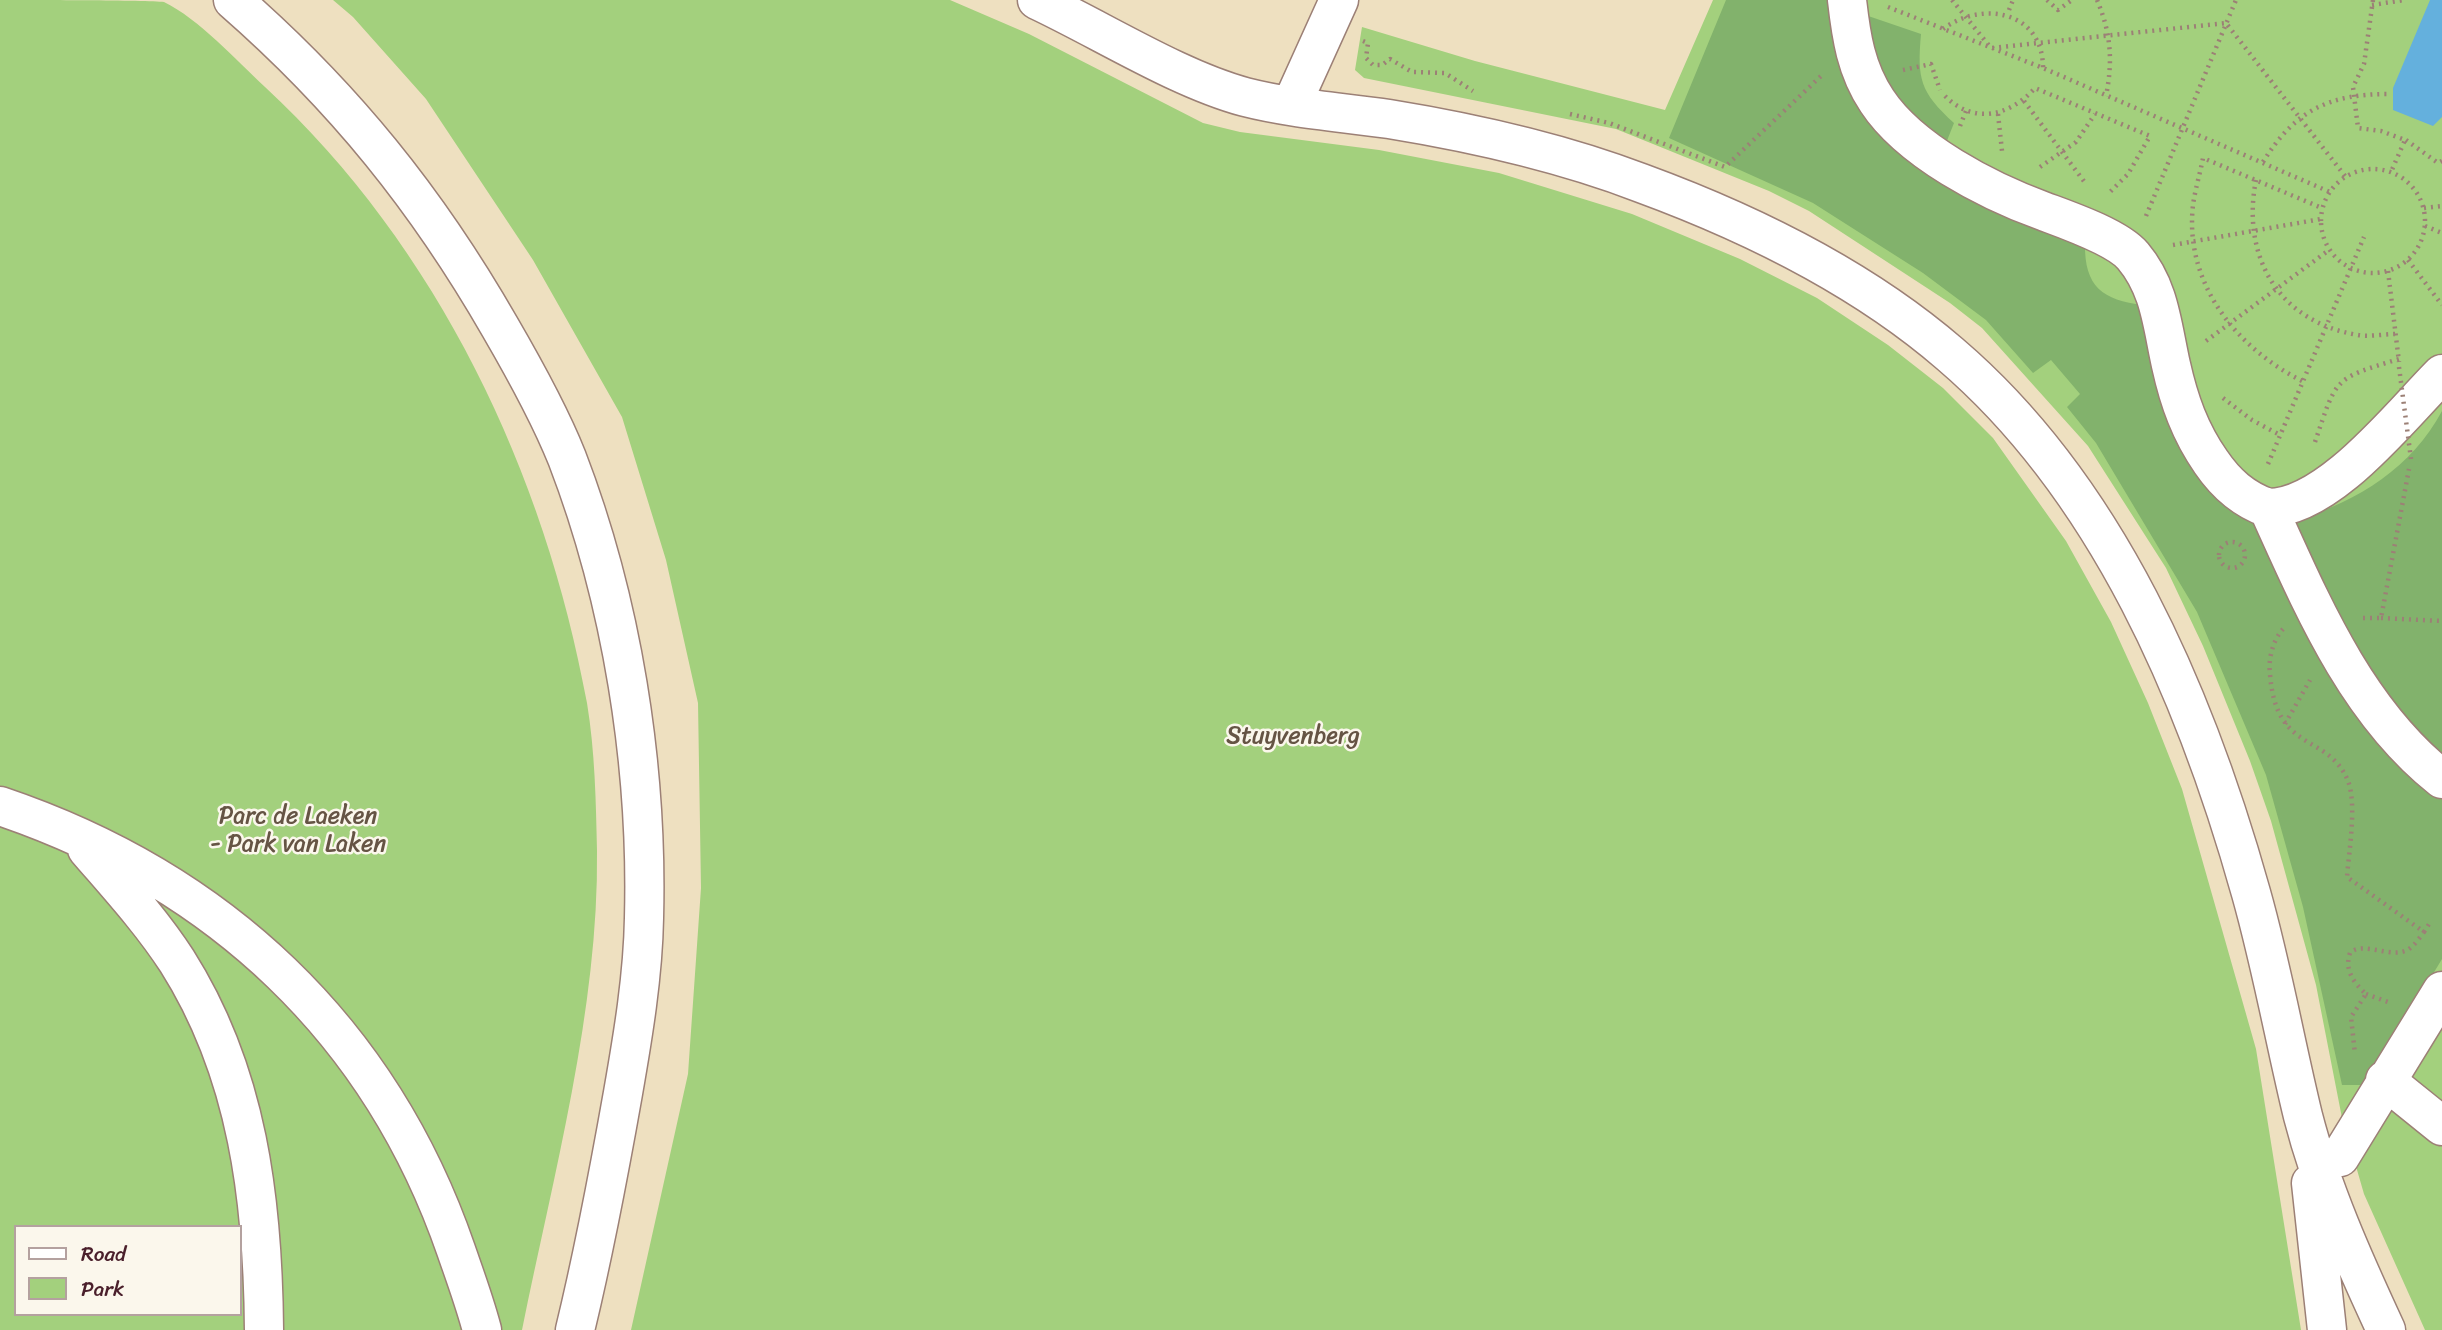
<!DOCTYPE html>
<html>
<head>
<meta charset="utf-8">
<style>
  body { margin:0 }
  #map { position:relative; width:2442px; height:1330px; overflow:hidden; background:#eee0c0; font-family:Sriracha,sans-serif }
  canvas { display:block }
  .legend { position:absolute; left:14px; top:1225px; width:228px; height:91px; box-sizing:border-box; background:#fbf7ec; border:2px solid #b4a19f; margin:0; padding:9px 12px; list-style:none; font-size:21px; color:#4a1f2b }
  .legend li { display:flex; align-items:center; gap:14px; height:35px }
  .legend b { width:35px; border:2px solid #b4a19f }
</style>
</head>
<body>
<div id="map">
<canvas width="2442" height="1330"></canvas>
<ul class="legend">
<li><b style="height:9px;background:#fff"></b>Road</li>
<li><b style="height:19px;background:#a3d07d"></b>Park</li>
</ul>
</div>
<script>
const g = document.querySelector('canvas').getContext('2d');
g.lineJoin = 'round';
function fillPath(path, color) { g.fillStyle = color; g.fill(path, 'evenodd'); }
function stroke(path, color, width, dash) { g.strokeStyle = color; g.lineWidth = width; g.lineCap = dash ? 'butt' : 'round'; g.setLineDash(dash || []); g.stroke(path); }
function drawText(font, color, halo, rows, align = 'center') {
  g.font = font + ' Sriracha,sans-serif'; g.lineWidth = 5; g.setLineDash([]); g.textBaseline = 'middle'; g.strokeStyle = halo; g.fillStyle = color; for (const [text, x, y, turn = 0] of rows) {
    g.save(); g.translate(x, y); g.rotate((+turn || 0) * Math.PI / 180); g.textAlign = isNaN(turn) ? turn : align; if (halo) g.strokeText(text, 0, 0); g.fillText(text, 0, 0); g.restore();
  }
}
fillPath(new Path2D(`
  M 0,0 C 28,0 147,0 164,2 C 199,19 236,60 265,87 C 438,247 545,473 587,703 C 595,751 596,803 597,851 C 599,1008 553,1177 522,1330 L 0,1330 ZM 16,1227 L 240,1227 L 240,1314 L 16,1314 Z
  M 333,0 L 950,0 L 1029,34 L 1203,123 L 1240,132 L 1379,150 L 1499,173 L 1632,214 L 1740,259 L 1817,298 L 1888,345 L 1943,388 L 1993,438 L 2066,541 L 2111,622 L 2148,703 L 2182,789 L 2256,1049 L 2301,1330 L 631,1330 L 688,1074 L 701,888 L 698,703 L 666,560 L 622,417 L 533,260 L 426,99 L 353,17 Z
  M 1713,0 L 2442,0 L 2442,1330 L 2425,1330 L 2364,1194 L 2342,1118 L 2316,985 L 2271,821 L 2250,761 L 2203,646 L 2166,568 L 2088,446 L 1982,328 L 1950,303 L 1809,211 L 1769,191 L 1616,129 L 1364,78 L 1355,70 L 1362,27 L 1475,61 L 1665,110 Z`), '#a3d07d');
fillPath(new Path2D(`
  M 1726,0 L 1835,0 L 1836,5 L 1921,34 C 1917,79 1920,92 1954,123 L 1933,176 L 2085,243 C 2084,287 2103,300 2143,305 L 2173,422 L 2298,519 C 2359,501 2412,467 2442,411 L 2442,959 L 2366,1085 L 2342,1085 L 2303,907 L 2266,775 L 2197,612 L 2096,443 L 2067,407 L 2080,394 L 2051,360 L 2033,373 L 1986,320 L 1923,273 L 1813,203 L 1669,138 Z`), '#82b26c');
fillPath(new Path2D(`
  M 2430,0 L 2442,0 L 2442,117 L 2433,126 L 2393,110 L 2393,88 Z`), '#64b0dd');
const minor = new Path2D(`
  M 233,0 C 344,97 427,200 500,327 C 525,370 549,413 567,458 C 622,601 648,765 644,918 C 643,976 633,1036 623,1093 C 609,1172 594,1252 575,1330
  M 1037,0 C 1101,30 1178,79 1245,97 C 1292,109 1341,112 1389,119 C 1475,133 1560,152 1641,183 C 1750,223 1862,278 1950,354 C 2108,489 2196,697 2251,893 C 2272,967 2285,1042 2303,1116 C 2322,1190 2354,1261 2386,1330
  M 1847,0 C 1851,36 1856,70 1877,101 C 1910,151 1988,191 2043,211 C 2067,220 2117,237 2133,256 C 2160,288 2162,325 2171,365 C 2179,401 2190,432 2211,462 C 2226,484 2243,499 2268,508 C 2312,605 2356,711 2442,779
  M 1291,106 L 1339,0
  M 2268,508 C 2329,508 2400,416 2442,374
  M 0,806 C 219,880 380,1030 456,1250 C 465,1276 475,1303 482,1330
  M 87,849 C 118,885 151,921 177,961 C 248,1073 263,1201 264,1330
  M 2385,1080 L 2442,1126
  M 2340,1157 L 2442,991
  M 2311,1183 L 2327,1330`);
stroke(minor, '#9c8076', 41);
stroke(new Path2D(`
  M 1952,0 L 1991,48 L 2226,23 L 2345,176
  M 2047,0 L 2058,10 L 2072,0
  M 2097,0 C 2111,33 2113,61 2106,96
  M 2373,0 L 2364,64 L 2353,87 L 2358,128 L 2381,131 L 2405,140 L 2391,172
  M 2372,5 L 2404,0
  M 1888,7 L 2043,68 L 2330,192
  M 2009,10 L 2013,0
  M 1943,29 C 1982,0 2043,11 2043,68
  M 1363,41 L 1368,43 L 1366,58 L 1373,65 L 1382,65 L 1390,59 L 1412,72 L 1445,73 L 1473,91
  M 1903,70 L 1931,64 L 1940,90
  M 1945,96 C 1974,125 2010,116 2035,88 L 2150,136 L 2128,174 L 2109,193
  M 2024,101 L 2086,184
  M 1570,114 L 1609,123 L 1725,167 L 1821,76
  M 1998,114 L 2002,151
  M 1960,126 L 1966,111
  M 2406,140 L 2438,163 L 2442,161
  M 2263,162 C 2295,110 2329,94 2389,94
  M 2040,167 L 2076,142 L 2095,114
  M2321 221a52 52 0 1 1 104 0a52 52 0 1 1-104 0Z
  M 2256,180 C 2241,256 2278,322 2358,335 C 2370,337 2384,334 2396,334
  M 2424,208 L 2442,206
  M 2146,216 L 2236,0
  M 2425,226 L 2442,233
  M 2173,245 L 2321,219
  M 2408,260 L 2442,305
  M 2388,271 L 2399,362
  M 2206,341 L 2329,250
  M 2302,381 C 2237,348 2184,284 2193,205 C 2195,190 2200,174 2203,158 L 2322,208
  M 2223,398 L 2252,420 L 2280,435
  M 2315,442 C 2337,377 2333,379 2399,359
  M 2268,464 L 2364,237
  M2219 555a13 13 0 1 1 26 0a13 13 0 1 1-26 0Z
  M 2363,618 L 2381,618 L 2409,469
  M 2381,618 L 2442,621
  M 2283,629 C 2273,640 2268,659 2270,674 C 2276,755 2328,732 2348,781 C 2357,804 2349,851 2347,877 L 2424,932 C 2420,937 2415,945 2409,949 C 2392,960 2363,940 2350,953 C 2344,970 2354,983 2366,994 L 2351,1017 L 2355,1054
  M 2285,724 L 2310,680
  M 2424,932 L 2431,921
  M 2366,994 L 2388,1002`), '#9c8076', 4.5, [2, 5]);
stroke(minor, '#fff', 38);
stroke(new Path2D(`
  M 2399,367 L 2411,459`), '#9c8076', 4.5, [2, 5]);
drawText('24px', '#655444', '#fbf7ec', [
  ["Stuyvenberg",1293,737],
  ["Parc de Laeken",298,817],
  ["- Park van Laken",298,845]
]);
</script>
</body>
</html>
